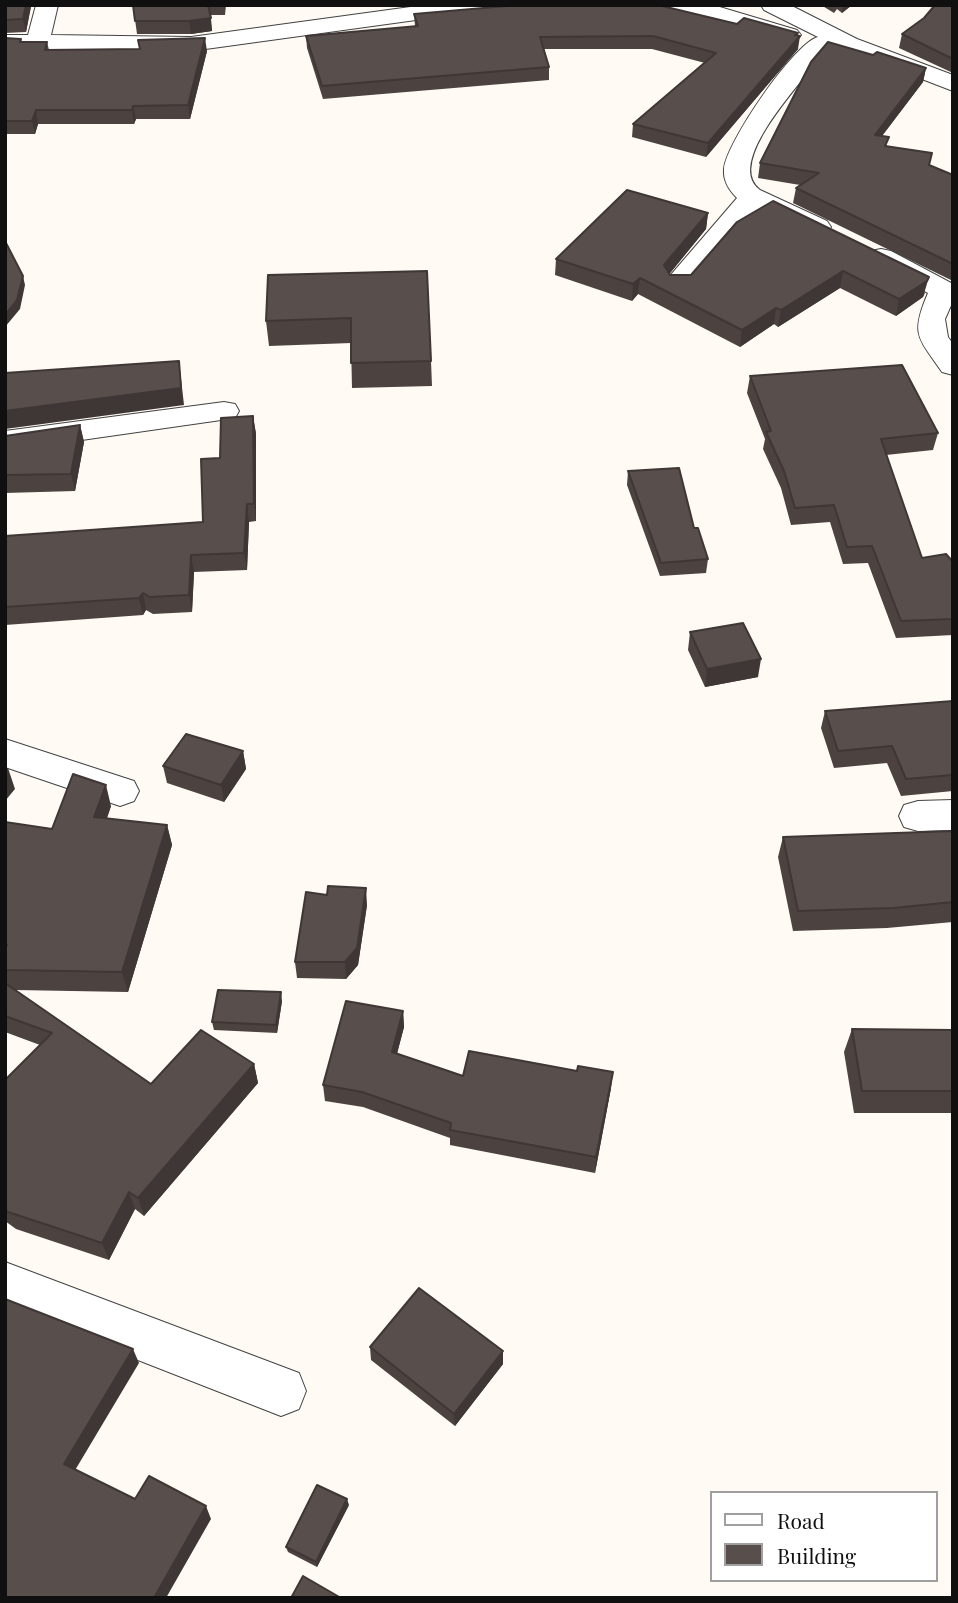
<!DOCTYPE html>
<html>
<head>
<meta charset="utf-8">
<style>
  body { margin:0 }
  #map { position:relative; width:958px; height:1603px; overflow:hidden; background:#fffaf3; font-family:"Playfair Display",serif }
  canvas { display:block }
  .frame { position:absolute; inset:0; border:7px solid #101010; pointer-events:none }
  .legend { position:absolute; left:710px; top:1491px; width:228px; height:91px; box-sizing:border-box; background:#fff; border:2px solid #9f9f9f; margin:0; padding:9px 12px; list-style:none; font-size:21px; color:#101010 }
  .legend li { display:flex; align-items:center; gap:14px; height:35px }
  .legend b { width:35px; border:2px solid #9f9f9f }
</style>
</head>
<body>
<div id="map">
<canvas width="958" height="1603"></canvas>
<div class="frame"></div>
<ul class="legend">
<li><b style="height:9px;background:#fff"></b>Road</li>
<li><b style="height:19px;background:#584e4c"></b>Building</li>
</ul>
</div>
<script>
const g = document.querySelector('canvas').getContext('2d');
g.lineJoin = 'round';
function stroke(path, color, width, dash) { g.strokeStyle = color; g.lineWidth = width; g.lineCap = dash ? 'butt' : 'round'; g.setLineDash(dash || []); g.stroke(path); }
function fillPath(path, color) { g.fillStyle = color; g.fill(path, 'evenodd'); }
const minor = new Path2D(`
  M 36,5 L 58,5 L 51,35 L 191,37 L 425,5 L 485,5 L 482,10 L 474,12 L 191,51 L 5,49 L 5,35 L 28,35 Z
  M 664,5 L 713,5 L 797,30 L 801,35 L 797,40 L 789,42 L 692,14 L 667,10 Z
  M 761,5 L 790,5 L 857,39 L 953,75 L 953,91 L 831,44 C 815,69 720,161 760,190 L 827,221 L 831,227 L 827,233 L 817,235 L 756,210 L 689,289 L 679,291 L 669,289 L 665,283 L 669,277 L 737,198 C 729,190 723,181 724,169 C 726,143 794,43 818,37 L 764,10 Z
  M 881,249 L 891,251 L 953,284 L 953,301 L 945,319 L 948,337 L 953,344 L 953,375 L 942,372 C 918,337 910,335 928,293 L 871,263 L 867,257 L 871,251 Z
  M 224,402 L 235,404 L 239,411 L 235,418 L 5,451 L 5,431 Z
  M 5,739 L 134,781 L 139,791 L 134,801 L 120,806 L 5,767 Z
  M 953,800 L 953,830 L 918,831 L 904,827 L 899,816 L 904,805 L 918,801 Z
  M 5,1262 L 299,1373 L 306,1391 L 299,1409 L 281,1416 L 5,1308 Z`);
stroke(minor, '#434343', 2);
fillPath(minor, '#fff');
fillPath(new Path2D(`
  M 5,5 L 31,5 L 26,32 L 5,33 Z
  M 133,5 L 226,5 L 225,15 L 210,15 L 212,31 L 191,34 L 137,34 Z
  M 821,5 L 852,5 L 842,13 L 837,9 L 834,13 Z
  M 953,5 L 953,73 L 899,48 L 902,34 L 924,18 Z
  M 414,14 L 737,24 L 798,33 L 798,49 L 706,157 L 632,137 L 633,124 L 705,63 L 652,49 L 544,49 L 549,67 L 549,80 L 323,99 L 307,48 L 306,36 L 415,26 Z
  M 5,38 L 21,39 L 22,42 L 47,42 L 49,50 L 207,51 L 190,119 L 136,119 L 134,124 L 38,124 L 35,134 L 5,134 Z
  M 873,55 L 926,68 L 923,82 L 882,136 L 887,146 L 929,166 L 953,175 L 953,281 L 793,203 L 796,188 L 800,185 L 758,178 L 760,163 Z
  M 708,213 L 706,229 L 669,274 L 670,275 L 691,275 L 737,222 L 925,293 L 923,297 L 896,316 L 840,288 L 778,327 L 774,324 L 740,347 L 638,294 L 632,301 L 555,275 L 556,259 Z
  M 268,275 L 431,361 L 432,386 L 352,388 L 351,343 L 269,346 L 266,321 Z
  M 750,376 L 938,433 L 933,450 L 886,455 L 922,558 L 953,562 L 953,635 L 896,638 L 868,563 L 843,564 L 830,522 L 791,525 L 781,488 L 763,449 L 765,439 L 747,393 Z
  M 253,416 L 256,434 L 256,521 L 249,522 L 247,570 L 194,572 L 192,612 L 153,614 L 146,610 L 143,615 L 5,625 L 5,536 L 203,522 L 220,458 Z
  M 80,425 L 84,442 L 75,491 L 5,493 L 5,436 Z
  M 628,471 L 694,528 L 708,559 L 706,573 L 660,576 L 627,485 Z
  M 690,632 L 758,677 L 705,687 L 688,650 Z
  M 953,701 L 953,791 L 901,796 L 887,763 L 834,768 L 821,728 L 825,711 Z
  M 243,751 L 246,769 L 224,802 L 167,783 L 163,766 Z
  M 111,806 L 107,818 L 167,825 L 172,845 L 128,992 L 15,990 L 151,1084 L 254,1064 L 258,1083 L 144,1216 L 135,1209 L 109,1260 L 16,1229 L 5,1221 L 5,1080 L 40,1045 L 5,1032 L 5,822 L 52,829 Z
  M 953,831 L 953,922 L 887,928 L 793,931 L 778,857 L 783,837 Z
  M 367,905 L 358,965 L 346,979 L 297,978 L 295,962 Z
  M 282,1001 L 277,1033 L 214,1030 L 212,1022 Z
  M 403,1011 L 404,1027 L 397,1054 L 463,1076 L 611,1088 L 595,1173 L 450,1145 L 450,1138 L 363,1107 L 325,1101 L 323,1085 Z
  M 852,1029 L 953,1030 L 953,1113 L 854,1113 L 844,1052 Z
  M 370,1347 L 503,1364 L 455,1426 L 371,1360 Z
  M 349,1505 L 317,1567 L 288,1552 L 286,1547 Z`), '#4c4341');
fillPath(new Path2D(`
  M 26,5 L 31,5 L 31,7 L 26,32 L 23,19 Z
  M 843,5 L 852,5 L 842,13 Z
  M 211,18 L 212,31 L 191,34 L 189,21 Z
  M 798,33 L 797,39 L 800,36 L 798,49 L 706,157 L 708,143 Z
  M 205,38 L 207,51 L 190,119 L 188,105 Z
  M 926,68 L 923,82 L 872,149 L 875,135 Z
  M 133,106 L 136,119 L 134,124 L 132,110 Z
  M 36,110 L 38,124 L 35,134 L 32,121 Z
  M 708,213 L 706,229 L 663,282 L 664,265 Z
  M 843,271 L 840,288 L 778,327 L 781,310 Z
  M 23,276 L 25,285 L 20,309 L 5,327 L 5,315 Z
  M 929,277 L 923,297 L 896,316 L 899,299 Z
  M 640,278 L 638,294 L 632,301 L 633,284 Z
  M 776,308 L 774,324 L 740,347 L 742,330 Z
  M 179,361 L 184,405 L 5,429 L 5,411 Z
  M 253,416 L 256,434 L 256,521 L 254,504 Z
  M 80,425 L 84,442 L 75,491 L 71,474 Z
  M 247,504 L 249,522 L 247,570 L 244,553 Z
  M 191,555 L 194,572 L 192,612 L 189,595 Z
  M 143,593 L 146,610 L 143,615 L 139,598 Z
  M 761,659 L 758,677 L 705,687 L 707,669 Z
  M 243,751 L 246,769 L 224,802 L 221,785 Z
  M 8,768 L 15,789 L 5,801 L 5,771 Z
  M 106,785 L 111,806 L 100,838 L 94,817 Z
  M 167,825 L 172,845 L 128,992 L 122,972 Z
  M 366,888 L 367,905 L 358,965 L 346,979 L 345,962 Z
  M 281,992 L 282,1001 L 277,1033 L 276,1025 Z
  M 403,1011 L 404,1027 L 393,1068 L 392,1052 Z
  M 254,1064 L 258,1083 L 144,1216 L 138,1198 Z
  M 613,1072 L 611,1088 L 595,1173 L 596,1157 Z
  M 129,1192 L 135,1209 L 109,1260 L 102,1243 Z
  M 133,1349 L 139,1363 L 71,1477 L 64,1464 Z
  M 503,1351 L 503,1364 L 455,1426 L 454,1414 Z
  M 347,1499 L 349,1505 L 317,1567 L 316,1562 Z
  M 206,1506 L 211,1519 L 166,1598 L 154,1598 Z`), '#3e3735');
const building = new Path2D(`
  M 5,5 L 26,5 L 23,19 L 5,20 Z
  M 133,5 L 208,5 L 211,18 L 189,21 L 135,21 Z
  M 518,5 L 658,5 L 737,24 L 744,18 L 798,33 L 795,35 L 800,36 L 708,143 L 633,124 L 716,53 L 653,36 L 540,37 L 549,67 L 322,86 L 306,36 L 418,26 L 414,14 Z
  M 935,5 L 953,5 L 953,59 L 902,34 L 924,18 Z
  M 5,38 L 21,39 L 20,42 L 47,42 L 45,50 L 140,49 L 138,40 L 205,38 L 188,105 L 133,106 L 132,110 L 36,110 L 32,121 L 5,121 Z
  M 828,42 L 873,55 L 877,52 L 926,68 L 875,135 L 889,137 L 885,146 L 932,153 L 929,165 L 953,175 L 953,264 L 796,188 L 819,173 L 760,163 L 811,62 Z
  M 627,190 L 708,213 L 664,265 L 670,275 L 691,275 L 737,222 L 773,201 L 929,277 L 927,281 L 899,299 L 843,271 L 781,310 L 776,308 L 742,330 L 640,278 L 633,284 L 556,259 Z
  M 6,243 L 23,276 L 17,300 L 5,315 Z
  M 427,271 L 431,361 L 351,363 L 351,318 L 266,321 L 268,275 Z
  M 179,361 L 181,388 L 5,411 L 5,373 Z
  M 902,365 L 938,433 L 881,439 L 922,558 L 946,554 L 953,562 L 953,619 L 901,621 L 872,546 L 847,547 L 834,505 L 795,508 L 784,471 L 766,432 L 771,431 L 750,376 Z
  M 253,416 L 254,504 L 247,504 L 244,553 L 191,555 L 189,595 L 150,597 L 143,593 L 139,598 L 5,607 L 5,536 L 203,522 L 201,459 L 220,458 L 221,418 Z
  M 80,425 L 71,474 L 5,475 L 5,436 Z
  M 679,468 L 694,528 L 698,528 L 708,559 L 661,563 L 628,471 Z
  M 743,623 L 761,659 L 707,669 L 690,632 Z
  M 953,701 L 953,775 L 906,779 L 892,746 L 838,751 L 825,711 Z
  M 186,734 L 243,751 L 221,785 L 163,766 Z
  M 73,774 L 106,785 L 94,817 L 167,825 L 122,972 L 5,970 L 5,947 L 7,945 L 5,945 L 5,822 L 52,829 Z
  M 953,831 L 953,902 L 894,908 L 798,911 L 783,837 Z
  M 328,886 L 366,888 L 357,948 L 345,962 L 295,962 L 306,892 L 327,895 Z
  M 5,983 L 151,1084 L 201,1030 L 254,1064 L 138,1198 L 129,1192 L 102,1243 L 8,1212 L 5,1210 L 5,1080 L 52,1033 L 5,1016 Z
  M 218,990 L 281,992 L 276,1025 L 212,1022 Z
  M 346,1001 L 403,1011 L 392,1052 L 463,1076 L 469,1051 L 577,1071 L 578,1066 L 613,1072 L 596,1157 L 450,1130 L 451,1123 L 362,1092 L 323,1085 Z
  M 852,1029 L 953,1030 L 953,1091 L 862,1091 Z
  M 419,1288 L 503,1351 L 454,1414 L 370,1347 Z
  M 5,1299 L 133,1349 L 64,1464 L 135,1499 L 149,1476 L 206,1506 L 154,1598 L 5,1598 Z
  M 317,1485 L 347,1499 L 316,1562 L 286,1547 Z
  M 303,1576 L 341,1598 L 291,1598 Z`);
fillPath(building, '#584e4c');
stroke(building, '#3e3735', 2);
</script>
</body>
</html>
